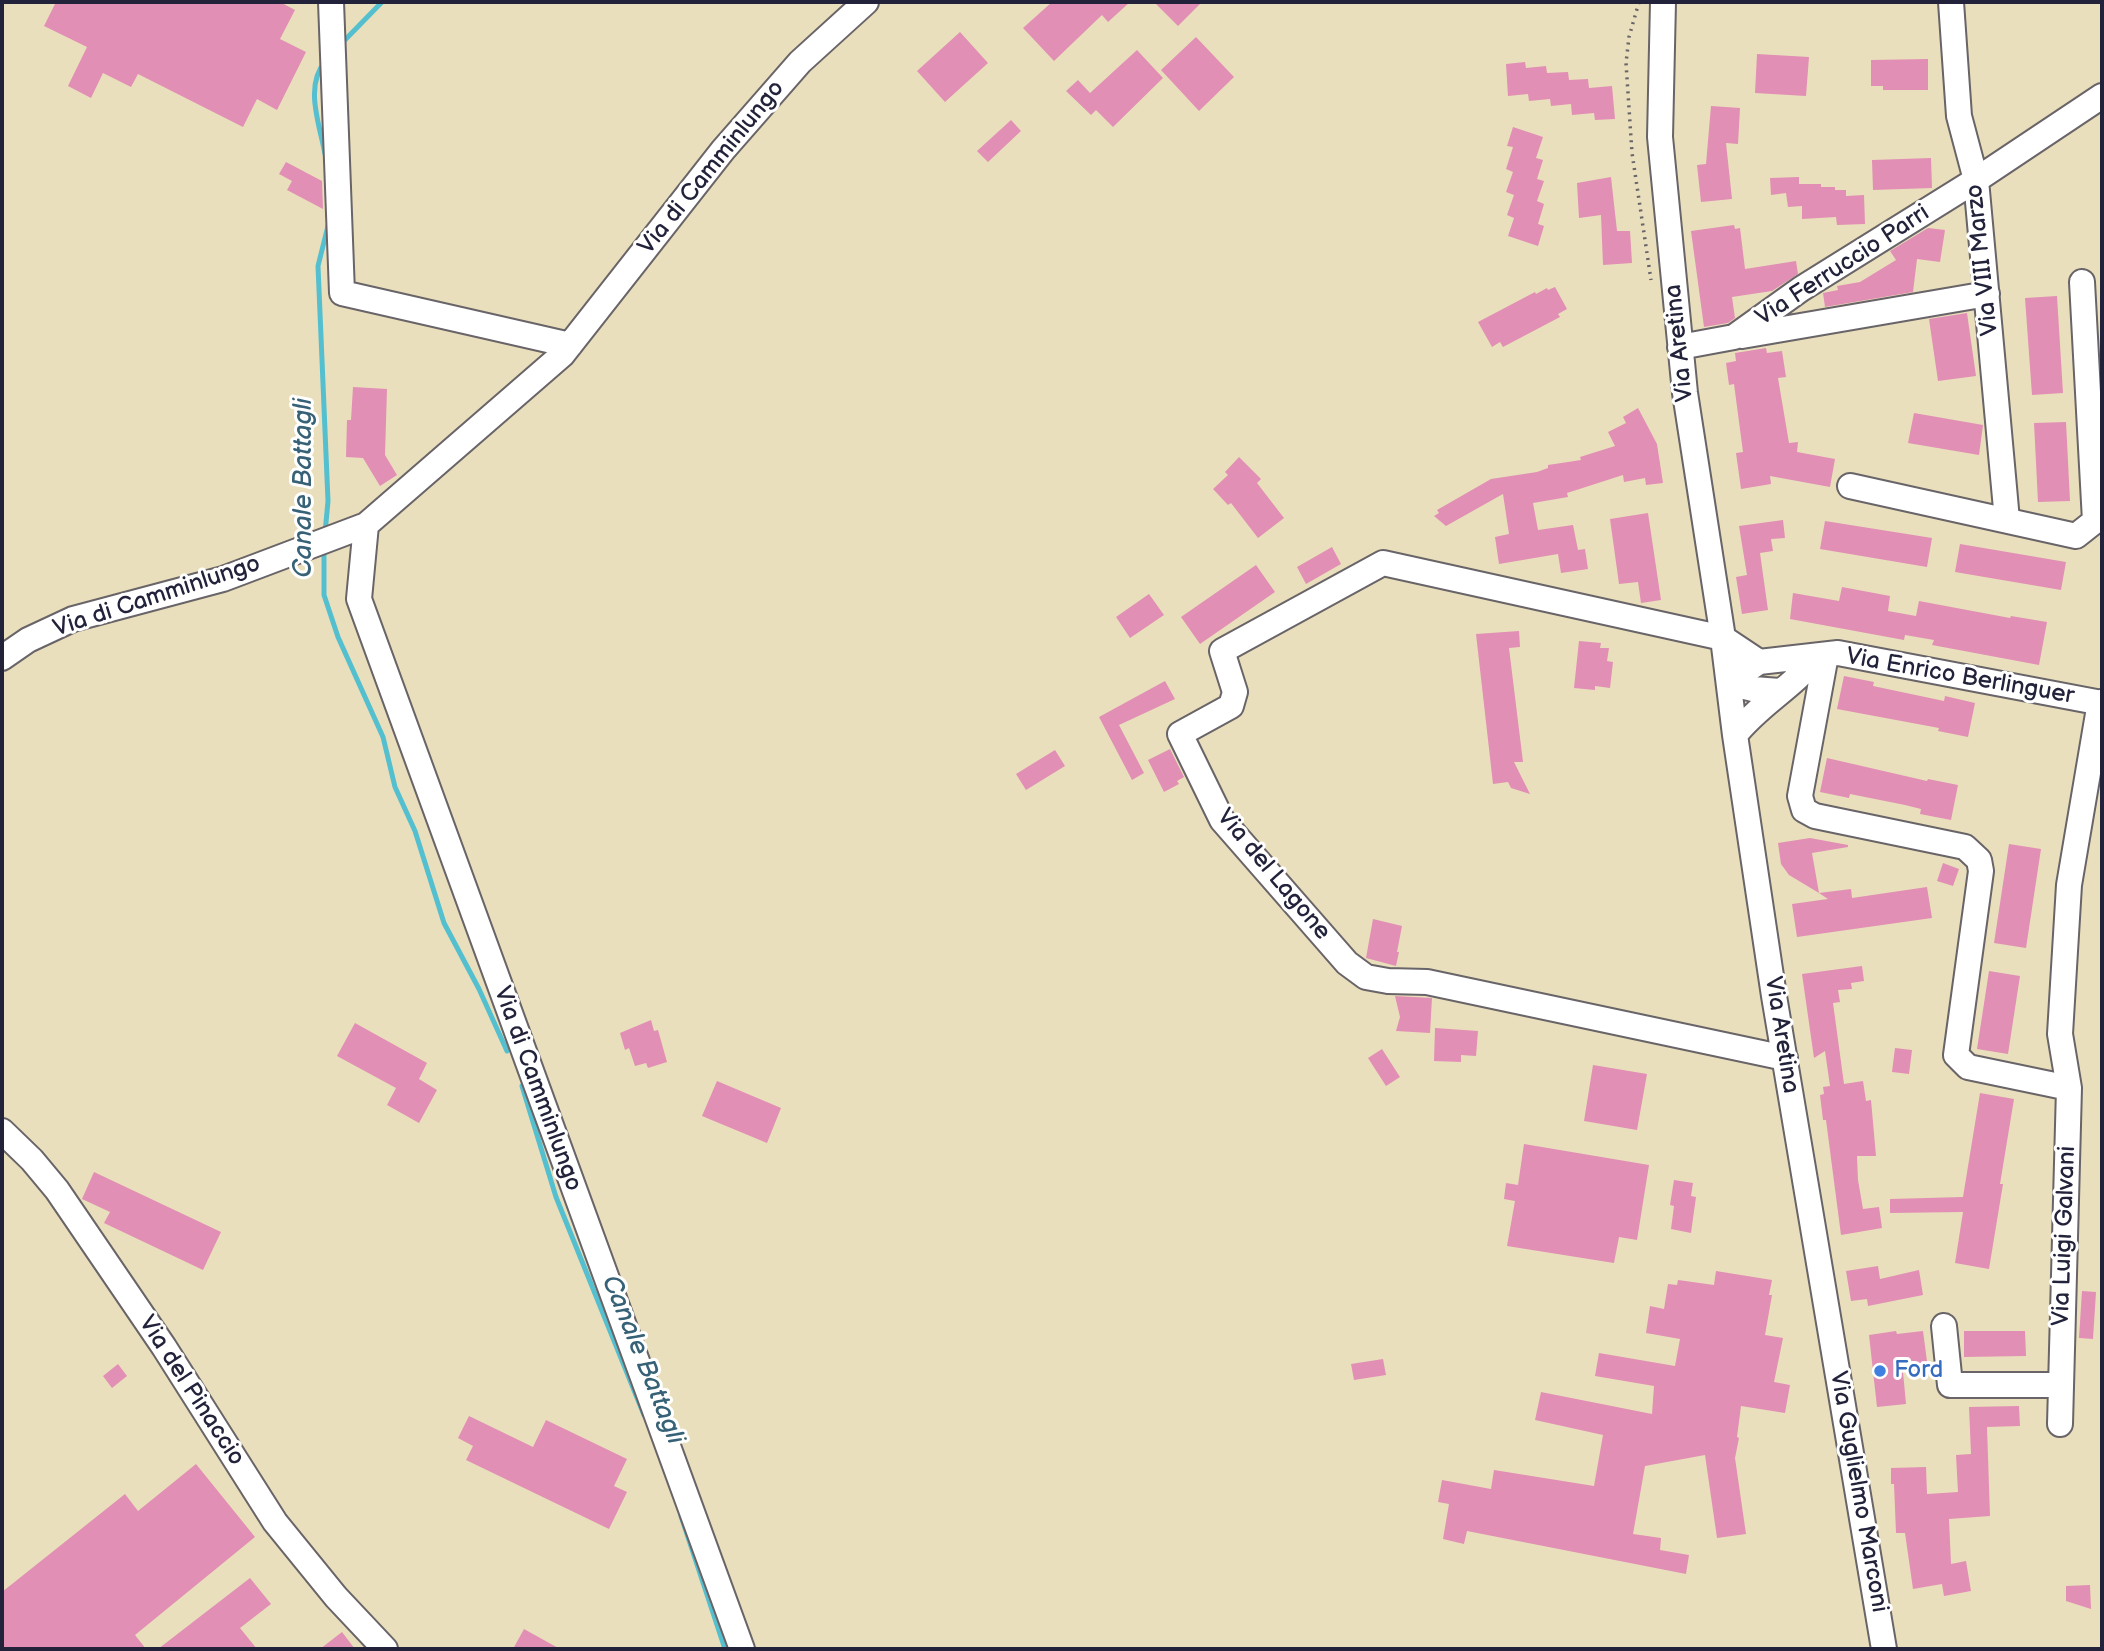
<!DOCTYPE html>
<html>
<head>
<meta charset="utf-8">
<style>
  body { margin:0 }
  #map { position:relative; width:2104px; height:1651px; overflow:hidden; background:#eadfbc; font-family:"Balsamiq Sans",sans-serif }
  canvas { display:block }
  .frame { position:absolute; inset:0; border:4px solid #22223b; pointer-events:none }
</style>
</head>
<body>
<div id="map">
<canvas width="2104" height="1651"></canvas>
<div class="frame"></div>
</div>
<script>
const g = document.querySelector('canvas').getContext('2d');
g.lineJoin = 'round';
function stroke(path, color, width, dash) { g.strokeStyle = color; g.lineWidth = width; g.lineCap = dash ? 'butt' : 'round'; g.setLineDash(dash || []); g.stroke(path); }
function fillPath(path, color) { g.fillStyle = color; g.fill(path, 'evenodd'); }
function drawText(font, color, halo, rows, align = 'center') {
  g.font = font + ' "Balsamiq Sans",sans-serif'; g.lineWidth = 6; g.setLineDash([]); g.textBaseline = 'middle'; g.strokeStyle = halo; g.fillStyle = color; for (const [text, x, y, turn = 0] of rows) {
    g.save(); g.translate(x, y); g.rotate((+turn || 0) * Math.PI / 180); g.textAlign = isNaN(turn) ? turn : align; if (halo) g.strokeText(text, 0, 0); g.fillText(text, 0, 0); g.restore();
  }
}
stroke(new Path2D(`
  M 340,45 L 382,2
  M 325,62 C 304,86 320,126 325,154
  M 325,533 L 328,501 L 318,266 L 329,222
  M 324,550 L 324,595 L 338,637 L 383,737 L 395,787 L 415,831 L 444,923 L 479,989 L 507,1051
  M 522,1086 L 556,1197 L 644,1415
  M 681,1516 L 725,1649`), '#54bfcf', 5);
fillPath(new Path2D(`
  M 56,2 L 280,2 L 295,10 L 280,39 L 306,52 L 277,110 L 257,99 L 243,127 L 138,74 L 131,87 L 103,73 L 91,98 L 68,86 L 87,47 L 44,26 Z
  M 1052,2 L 1130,2 L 1108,22 L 1102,15 L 1054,61 L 1023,28 Z
  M 1154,2 L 1202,2 L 1178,26 Z
  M 960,32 L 988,63 L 945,102 L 917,71 Z
  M 1196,37 L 1234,77 L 1199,111 L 1161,70 Z
  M 1137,50 L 1163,78 L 1113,127 L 1096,110 L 1091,115 L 1066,91 L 1078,80 L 1090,93 Z
  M 1757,54 L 1809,57 L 1806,96 L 1755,93 Z
  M 1928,59 L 1928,90 L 1883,90 L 1883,86 L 1871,86 L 1871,60 Z
  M 1525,62 L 1526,68 L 1546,66 L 1547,73 L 1568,72 L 1569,80 L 1588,79 L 1589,88 L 1612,86 L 1615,119 L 1595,120 L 1594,113 L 1572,115 L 1571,104 L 1551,106 L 1550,99 L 1529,101 L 1528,94 L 1508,96 L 1506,64 Z
  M 1711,106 L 1740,108 L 1738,144 L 1726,143 L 1732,199 L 1701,202 L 1697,165 L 1706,164 Z
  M 1011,120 L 1021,131 L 988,162 L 977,151 Z
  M 1513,127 L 1543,137 L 1536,158 L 1543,160 L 1537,179 L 1544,181 L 1537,201 L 1544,204 L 1538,224 L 1544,226 L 1538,246 L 1508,236 L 1514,218 L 1507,215 L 1514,195 L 1506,192 L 1513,172 L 1506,169 L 1513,147 L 1507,146 Z
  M 1931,158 L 1932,188 L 1873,190 L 1872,160 Z
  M 286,162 L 322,181 L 323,209 L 287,190 L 292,181 L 279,174 Z
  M 1611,177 L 1617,231 L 1630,231 L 1632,263 L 1603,265 L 1601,215 L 1579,218 L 1577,183 Z
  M 1799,177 L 1799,184 L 1821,184 L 1821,187 L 1835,187 L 1835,190 L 1846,190 L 1846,196 L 1864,195 L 1865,224 L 1837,225 L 1836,217 L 1802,219 L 1802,206 L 1788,207 L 1786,193 L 1771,195 L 1770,178 Z
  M 1734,225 L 1735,229 L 1740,228 L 1745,269 L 1796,261 L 1798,274 L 1772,291 L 1732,297 L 1735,318 L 1728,323 L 1704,327 L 1691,231 Z
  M 1928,228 L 1945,230 L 1940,262 L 1917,259 L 1913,292 L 1825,307 L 1823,293 L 1838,290 L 1837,286 L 1860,282 L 1896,260 L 1890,251 Z
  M 1555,287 L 1567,309 L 1558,314 L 1560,317 L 1503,347 L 1500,342 L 1492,347 L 1478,322 L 1535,292 L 1536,294 L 1547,288 L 1548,290 Z
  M 2057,296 L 2063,393 L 2032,395 L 2025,298 Z
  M 1967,313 L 1976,376 L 1938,381 L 1929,319 Z
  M 1766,348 L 1767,353 L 1782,351 L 1786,377 L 1778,378 L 1789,443 L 1798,442 L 1797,452 L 1835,459 L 1830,487 L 1770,476 L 1771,484 L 1741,489 L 1736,453 L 1743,452 L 1734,384 L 1729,385 L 1726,363 L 1736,361 L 1735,353 Z
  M 353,387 L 387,389 L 385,455 L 397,475 L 380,486 L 363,458 L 346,457 L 347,420 L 351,420 Z
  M 1638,408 L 1657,444 L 1663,483 L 1646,485 L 1645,478 L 1624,482 L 1623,475 L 1567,493 L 1568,497 L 1533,503 L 1538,530 L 1573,525 L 1578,550 L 1585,549 L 1588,569 L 1561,573 L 1558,554 L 1499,564 L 1495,537 L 1509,534 L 1503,494 L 1446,526 L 1434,516 L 1439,513 L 1437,510 L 1491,479 L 1537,472 L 1548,468 L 1548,465 L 1581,460 L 1580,457 L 1615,446 L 1608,432 L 1626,423 L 1623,417 Z
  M 1914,413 L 1983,425 L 1979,455 L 1908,443 Z
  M 2066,422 L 2070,501 L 2038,502 L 2034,423 Z
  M 1239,457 L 1261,479 L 1257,483 L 1284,518 L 1258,538 L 1231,503 L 1228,505 L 1213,489 L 1228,475 L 1225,472 Z
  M 1648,513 L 1661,600 L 1641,603 L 1638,582 L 1619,584 L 1610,519 Z
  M 1783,520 L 1785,538 L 1771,539 L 1773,551 L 1760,553 L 1768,610 L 1742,614 L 1736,577 L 1747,575 L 1739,526 Z
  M 1825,521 L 1932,538 L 1927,567 L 1820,549 Z
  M 1960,544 L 2066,562 L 2061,590 L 1955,572 Z
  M 1332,547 L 1341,564 L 1306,584 L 1297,567 Z
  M 1256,565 L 1275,592 L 1200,644 L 1181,617 Z
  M 1842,587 L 1890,596 L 1888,611 L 1916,616 L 1919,601 L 2010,618 L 2011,616 L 2047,622 L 2039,665 L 1932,645 L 1934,640 L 1905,635 L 1904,640 L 1790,619 L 1793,593 L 1839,601 Z
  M 1149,594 L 1164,615 L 1130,638 L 1116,617 Z
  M 1519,631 L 1520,647 L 1509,648 L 1523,762 L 1514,762 L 1530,794 L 1511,788 L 1508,782 L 1493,784 L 1476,634 Z
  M 1579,641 L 1601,643 L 1600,648 L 1609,648 L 1607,661 L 1613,662 L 1610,688 L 1595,686 L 1595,690 L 1574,688 Z
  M 1844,676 L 1874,682 L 1873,686 L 1944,701 L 1945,696 L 1975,703 L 1968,737 L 1938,731 L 1939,728 L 1837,709 Z
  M 1165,681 L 1175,699 L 1119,725 L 1144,773 L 1132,780 L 1099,717 Z
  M 1170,749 L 1184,777 L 1177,781 L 1179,784 L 1164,792 L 1148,760 Z
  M 1055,750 L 1065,766 L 1026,790 L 1016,774 Z
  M 1827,758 L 1927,781 L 1928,779 L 1958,785 L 1951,820 L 1920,814 L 1921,809 L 1905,805 L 1850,794 L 1849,798 L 1820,792 Z
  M 1810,838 L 1848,845 L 1848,847 L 1812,853 L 1819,893 L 1789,875 L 1781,864 L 1778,843 Z
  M 2009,844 L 2041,849 L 2026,948 L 1994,943 Z
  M 1943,863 L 1959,869 L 1953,886 L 1937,881 Z
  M 1927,887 L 1932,918 L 1797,937 L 1792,904 L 1828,899 L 1819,893 L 1851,889 L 1852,898 Z
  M 1373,919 L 1402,926 L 1397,952 L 1399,952 L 1396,966 L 1366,958 Z
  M 1862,966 L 1864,981 L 1851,983 L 1852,989 L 1838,990 L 1840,1002 L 1833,1003 L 1844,1084 L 1863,1081 L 1866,1101 L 1871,1100 L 1876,1156 L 1857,1156 L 1858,1180 L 1863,1209 L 1879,1207 L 1882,1228 L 1841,1235 L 1826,1120 L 1823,1120 L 1820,1095 L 1824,1094 L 1823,1087 L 1830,1086 L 1825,1051 L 1814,1058 L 1802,974 Z
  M 1989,971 L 2020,976 L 2008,1054 L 1977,1049 Z
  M 1395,996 L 1432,998 L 1430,1033 L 1396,1031 L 1400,1017 Z
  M 651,1020 L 654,1031 L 658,1030 L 667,1062 L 648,1068 L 646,1063 L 635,1066 L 629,1048 L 625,1050 L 620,1033 Z
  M 355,1023 L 427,1063 L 419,1079 L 437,1090 L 419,1123 L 387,1105 L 396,1088 L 337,1056 Z
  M 1435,1028 L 1478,1031 L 1476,1056 L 1461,1055 L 1461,1062 L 1434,1061 Z
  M 1895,1048 L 1912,1050 L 1909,1074 L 1892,1072 Z
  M 1382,1049 L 1400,1077 L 1386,1086 L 1368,1058 Z
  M 1593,1065 L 1647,1074 L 1637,1130 L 1584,1121 Z
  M 717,1081 L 781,1108 L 767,1143 L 702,1116 Z
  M 1980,1093 L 2014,1099 L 2000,1184 L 2003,1184 L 1989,1269 L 1955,1263 L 1963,1212 L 1890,1213 L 1890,1199 L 1963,1197 Z
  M 1524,1144 L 1649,1165 L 1637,1240 L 1619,1237 L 1614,1263 L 1507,1246 L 1515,1201 L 1504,1199 L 1506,1183 L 1518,1185 Z
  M 94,1172 L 221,1232 L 203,1270 L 104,1223 L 110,1212 L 82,1199 Z
  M 1674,1180 L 1693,1183 L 1691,1196 L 1696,1197 L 1691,1233 L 1671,1229 L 1674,1206 L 1670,1205 Z
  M 1878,1266 L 1880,1279 L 1919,1270 L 1923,1295 L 1868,1306 L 1867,1299 L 1851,1301 L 1846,1271 Z
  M 1716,1271 L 1772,1280 L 1769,1295 L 1772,1295 L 1765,1335 L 1783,1338 L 1774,1382 L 1790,1385 L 1785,1413 L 1741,1406 L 1737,1437 L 1739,1438 L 1735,1458 L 1746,1534 L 1717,1538 L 1705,1455 L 1645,1466 L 1633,1534 L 1661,1538 L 1660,1550 L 1689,1555 L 1686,1574 L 1467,1531 L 1464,1544 L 1443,1539 L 1449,1504 L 1438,1502 L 1442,1480 L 1491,1489 L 1494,1470 L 1594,1486 L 1603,1435 L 1535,1420 L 1541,1392 L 1652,1414 L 1654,1386 L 1595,1376 L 1599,1353 L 1675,1366 L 1680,1339 L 1646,1333 L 1650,1306 L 1664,1309 L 1668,1284 L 1677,1285 L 1678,1280 L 1714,1285 Z
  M 2082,1291 L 2096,1292 L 2093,1339 L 2079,1338 Z
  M 1896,1331 L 1897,1334 L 1923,1331 L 1928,1369 L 1903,1372 L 1906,1404 L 1877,1407 L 1869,1335 Z
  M 1964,1331 L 2025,1331 L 2026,1356 L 1964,1357 Z
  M 1383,1359 L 1386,1375 L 1354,1380 L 1351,1364 Z
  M 118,1364 L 127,1376 L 112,1388 L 103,1376 Z
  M 2019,1406 L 2020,1426 L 1987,1427 L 1990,1516 L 1949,1519 L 1951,1564 L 1966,1561 L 1971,1591 L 1944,1596 L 1942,1584 L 1913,1589 L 1905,1533 L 1896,1533 L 1894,1484 L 1891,1484 L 1891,1468 L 1926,1467 L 1927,1494 L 1958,1492 L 1956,1455 L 1971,1454 L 1969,1407 Z
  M 469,1416 L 533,1447 L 546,1420 L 627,1459 L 614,1486 L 627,1492 L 609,1529 L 466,1460 L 473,1446 L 458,1438 Z
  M 196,1464 L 255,1537 L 135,1635 L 146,1649 L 2,1649 L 2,1592 L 125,1494 L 138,1511 Z
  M 250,1578 L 271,1604 L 240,1628 L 257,1649 L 158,1649 Z
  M 2090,1585 L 2091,1609 L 2066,1601 L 2066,1586 Z
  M 524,1629 L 560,1649 L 513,1649 Z
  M 342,1632 L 355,1649 L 320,1649 Z`), '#e18fb4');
const minor = new Path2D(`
  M 331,2 L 342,293 L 570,345
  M 1663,2 L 1660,137 L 1685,393 L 1723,638 L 1735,735 L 1774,996 L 1884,1649
  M 1951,2 L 1959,116 L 1976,180 L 2007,520
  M 1742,336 L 1987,294
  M 1680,347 L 1734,337 L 1801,289 L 1976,180 L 2102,96
  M 1850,486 L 2076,536 L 2095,521 L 2082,282
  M 366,525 L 359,599 L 742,1649
  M 1826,655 L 1800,796 L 1804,810 L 1815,816 L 1965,847 L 1979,860 L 1981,871 L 1956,1055 L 1968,1067 L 2069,1088
  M 2,658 L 28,640 L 73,619 L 223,579 L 366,525 L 562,355 L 723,150 L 800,62 L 866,2
  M 1759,662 L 1723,638 L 1383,563 L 1222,651 L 1235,692 L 1231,706 L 1180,734 L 1222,820 L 1347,963 L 1366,977 L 1388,981 L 1427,982 L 1785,1058
  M 1747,670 L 1759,662 L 1838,653 L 2102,703
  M 1729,683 L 1753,689 L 1780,691
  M 1735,735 C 1759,704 1794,687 1817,656
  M 2,1131 L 32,1160 L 57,1190 L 164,1347 L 275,1522 L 336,1597 L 385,1649
  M 1944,1326 L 1950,1385 L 2061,1385
  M 2060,1424 L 2069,1088 L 2060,1034 L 2069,885 L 2100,702`);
stroke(minor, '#686468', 28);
stroke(new Path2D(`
  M 1639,2 L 1629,37 L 1626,63 L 1632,153 L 1651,280`), '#686468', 3.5, [2, 5]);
stroke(minor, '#fff', 24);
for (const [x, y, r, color] of [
  [1880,1371,7,"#3f7fe0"]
]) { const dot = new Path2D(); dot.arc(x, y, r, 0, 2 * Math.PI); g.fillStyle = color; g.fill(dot); stroke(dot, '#fff', 2.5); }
drawText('24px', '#22223b', '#fff', [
  ["Via di Camminlungo",712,168,-51],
  ["Via VIII Marzo",1983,260,-96],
  ["Via Ferruccio Parri",1843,266,-33],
  ["Via Aretina",1680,343,-96],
  ["Via di Camminlungo",157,597,-18],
  ["Via Enrico Berlinguer",1960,677,10],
  ["Via del Lagone",1273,875,50],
  ["Via Aretina",1781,1035,81],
  ["Via di Camminlungo",537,1089,70],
  ["Via Luigi Galvani",2065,1236,-88],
  ["Via del Pinaccio",191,1391,57],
  ["Via Guglielmo Marconi",1858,1492,80]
]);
drawText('24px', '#366cbe', '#fff', [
  ["Ford",1894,1371]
], 'left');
drawText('italic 26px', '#366176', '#fff', [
  ["Canale Battagli",304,488,-90],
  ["Canale Battagli",642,1360,68]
]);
</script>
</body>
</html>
